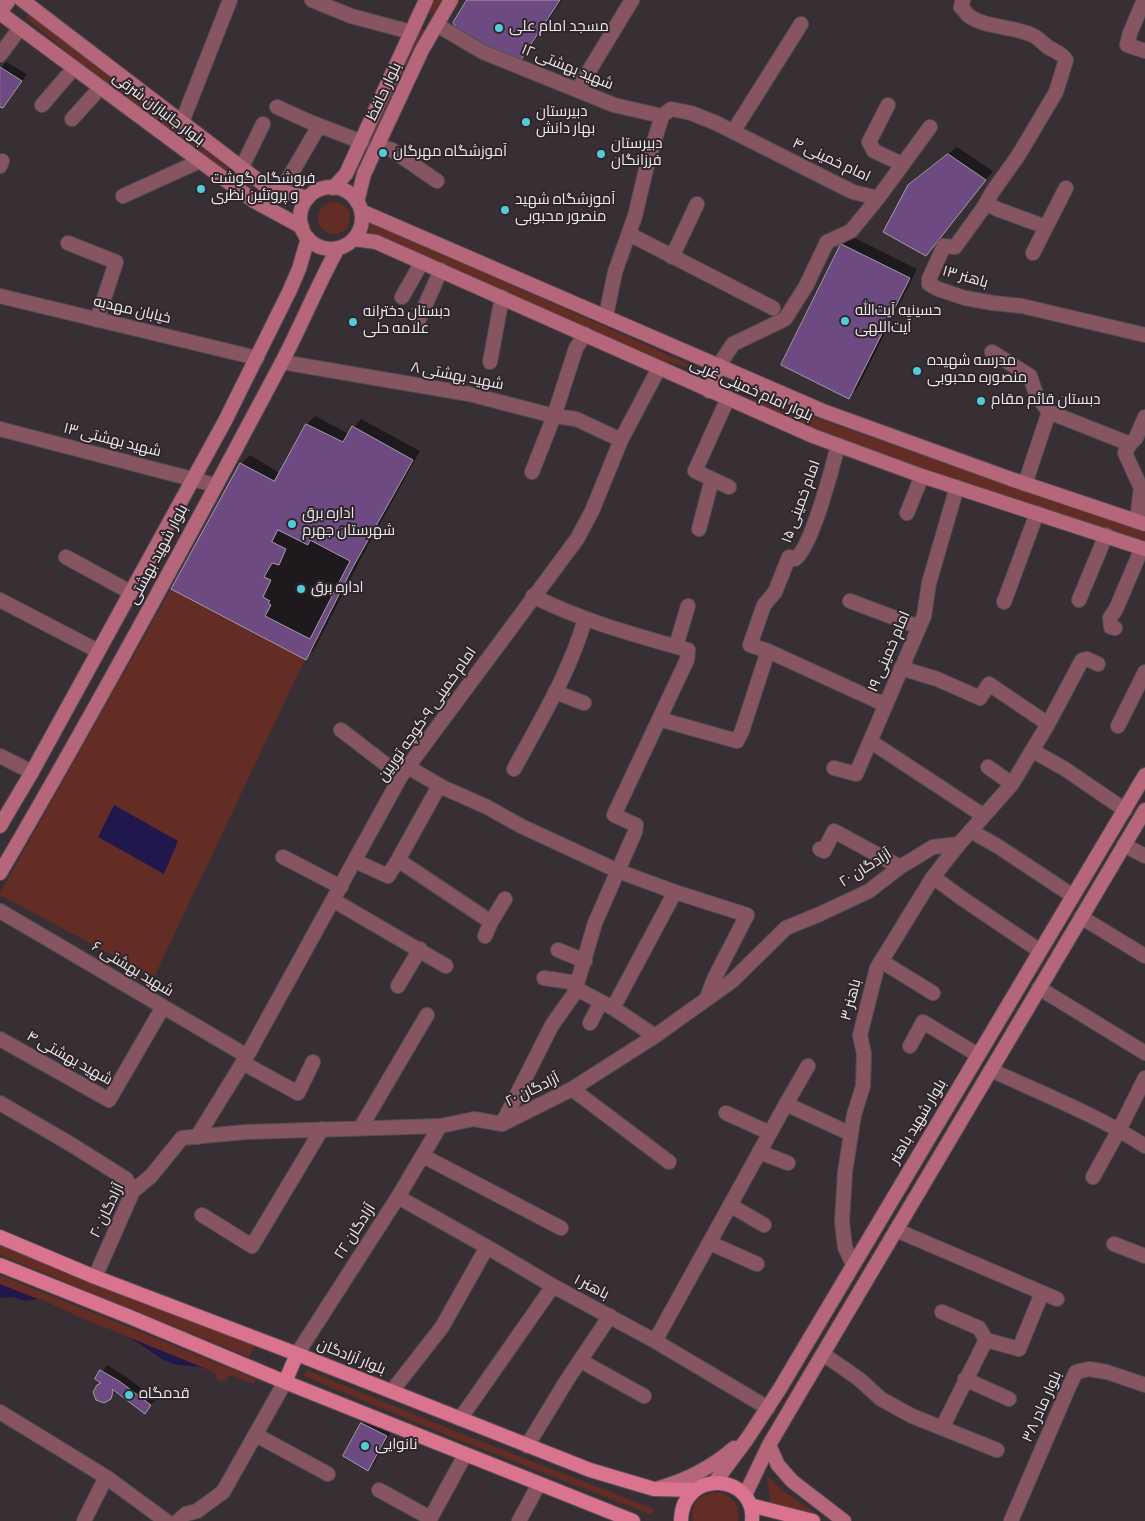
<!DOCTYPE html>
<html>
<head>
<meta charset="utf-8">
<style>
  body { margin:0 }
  canvas { display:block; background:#382f35 }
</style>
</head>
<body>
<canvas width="1145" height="1521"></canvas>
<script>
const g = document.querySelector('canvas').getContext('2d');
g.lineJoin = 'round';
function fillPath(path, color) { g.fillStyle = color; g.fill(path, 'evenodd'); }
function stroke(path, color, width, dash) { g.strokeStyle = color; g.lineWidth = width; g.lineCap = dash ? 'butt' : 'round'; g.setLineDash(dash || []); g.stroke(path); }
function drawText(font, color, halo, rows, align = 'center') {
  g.font = font + ' "Source Sans 3",Cairo,sans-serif'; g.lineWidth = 4; g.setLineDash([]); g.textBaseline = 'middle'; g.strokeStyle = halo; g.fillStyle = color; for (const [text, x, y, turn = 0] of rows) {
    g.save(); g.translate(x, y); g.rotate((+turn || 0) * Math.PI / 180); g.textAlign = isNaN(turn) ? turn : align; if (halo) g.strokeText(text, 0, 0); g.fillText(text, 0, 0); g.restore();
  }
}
fillPath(new Path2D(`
  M 434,0 L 442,0 L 433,15 L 426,12 Z
  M 29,14 L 277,206 L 275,210 L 107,85 L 26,18 Z
  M 419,27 L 425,30 L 368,155 L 362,152 Z
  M318 218a16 16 0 1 1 32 0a16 16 0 1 1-32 0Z
  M 372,222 L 704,371 L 660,360 L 368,232 Z
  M 747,398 L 783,406 L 1003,484 L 1145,530 L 1145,540 L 1001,495 L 852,444 L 798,423 Z
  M 171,589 L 305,659 L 154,977 L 0,895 L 0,893 Z
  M 0,1245 L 255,1346 L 249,1357 L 0,1255 Z
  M 0,1275 L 256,1379 L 254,1384 L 230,1375 L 226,1380 L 218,1381 L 214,1372 L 188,1365 L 172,1363 L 150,1353 L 138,1343 L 127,1337 L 81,1318 L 41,1299 L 25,1301 L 13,1297 L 0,1298 Z
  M 307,1370 L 452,1430 L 654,1509 L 652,1515 L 449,1436 L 304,1376 Z
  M 767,1476 L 782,1490 L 826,1521 L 770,1503 Z
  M 715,1492 C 731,1494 741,1504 738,1521 L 693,1521 C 689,1505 700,1494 715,1492 Z`), '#632c24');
fillPath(new Path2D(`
  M 114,805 L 178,841 L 164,874 L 98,837 Z
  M 0,1284 L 38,1299 L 25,1301 L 13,1297 L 0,1298 Z
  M 74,1315 L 209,1370 C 196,1365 183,1367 171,1363 C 155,1357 143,1345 128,1337 C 111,1329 92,1323 74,1315 Z`), '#20184c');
fillPath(new Path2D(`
  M 468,0 L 562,0 L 528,51 L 520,60 Z
  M 6,62 L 27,74 L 9,101 L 3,107 L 0,105 L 0,68 Z
  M 957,147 L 993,171 L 933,246 L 909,186 L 917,177 Z
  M 851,236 L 917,269 L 857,389 L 849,397 L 782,364 L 843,244 Z
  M 315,416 L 349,434 L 361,419 L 420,451 L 361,558 L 314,650 L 306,658 L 172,588 L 242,463 L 250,455 L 280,473 L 307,424 Z
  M 107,1365 L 125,1376 L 156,1399 L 145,1413 L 116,1391 L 110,1398 L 98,1386 L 102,1382 L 97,1379 Z
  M 368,1418 L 392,1430 L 374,1464 L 368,1470 L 362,1424 Z`), '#0007');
const building = new Path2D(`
  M 467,0 L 560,0 L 520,61 L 461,34 L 453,23 Z
  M 0,67 L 22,81 L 3,108 L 0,107 Z
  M 948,154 L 986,180 L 926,256 L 883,232 L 908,185 Z
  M 841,244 L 910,278 L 849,399 L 781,365 Z
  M 306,424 L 343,442 L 352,426 L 413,460 L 353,567 L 306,660 L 171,589 L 240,463 L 274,481 Z
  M 278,530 L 308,545 L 310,540 L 350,561 L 310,639 L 265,616 L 271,605 L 268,603 L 270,601 L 263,597 L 271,580 L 264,577 L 272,563 L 279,565 L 286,549 L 272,542 Z
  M 100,1370 L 119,1381 L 151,1405 L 145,1414 L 112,1389 L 113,1392 L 111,1399 L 104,1403 L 96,1400 L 93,1392 L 97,1385 L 101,1383 L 95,1379 Z
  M 361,1423 L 387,1436 L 368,1471 L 343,1456 Z`);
fillPath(building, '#6d4b82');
stroke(building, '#a29ca6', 1);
const minor = new Path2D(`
  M 312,0 L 351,16 L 411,32
  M 963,0 L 961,7 C 964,9 966,14 969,16 C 986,28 1013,26 1032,35 C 1039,38 1042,43 1048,47 C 1054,51 1062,53 1066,60 L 1056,92 L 1018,156 L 993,191 L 984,207 L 955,247 L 944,246 L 929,279 L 929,284 L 938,289 L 965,298 L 993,303 L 1022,306 L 1145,335
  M 1144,0 L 1130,33 L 1127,45 L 1145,51
  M 437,25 L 483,52 L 614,105 L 662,116
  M 0,55 L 20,28
  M 578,89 L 632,0
  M 42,105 L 74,68
  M 888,105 L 869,142 L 874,151 L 902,164
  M 277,107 L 310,122 L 362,142
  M 662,116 L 671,109 L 691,113 L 716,123 L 853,192 L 878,198 L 851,231 L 827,242 L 806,286 L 785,319 L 733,344 L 719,365
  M 72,119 L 100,88
  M 182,122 L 230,0
  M 733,132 L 801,24
  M 378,146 L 392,150 L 437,181
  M 0,166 L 2,161
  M 241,169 L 263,124
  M 277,190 L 288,179 L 319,126
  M 123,196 L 200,161
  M 878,198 L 930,127
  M 987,203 L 997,209 L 1046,227 L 1066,188
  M 629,234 L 773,308
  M 68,243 L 116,262 L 97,320
  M 1033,253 L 1046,227
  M 672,257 L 697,204
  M 402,297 L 422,262
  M 606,316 L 615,272 L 635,216 L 648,161 L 662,116
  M 419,319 L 441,270
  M 992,352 L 1030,376 L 1036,394 L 1049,412 L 1130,444
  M 282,362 L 469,394 L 554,416 L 576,419 L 621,440
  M 490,362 L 502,297
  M 728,398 L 695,471 L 729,487
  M 0,429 L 215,485
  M 532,472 L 554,416 L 576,348 L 585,334
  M 1025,484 L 1049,412
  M 907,513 L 922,476
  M 1137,521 L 1141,488 L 1125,453 L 1130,444 L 1136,438 L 1145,417
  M 699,529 L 712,479
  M 66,557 L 130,592
  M 0,600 L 98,651
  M 1079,600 L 1106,535
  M 850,601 L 919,627
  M 1004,602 L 1037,513
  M 1115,628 L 1111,627 L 1110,618 L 1116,609 L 1142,548
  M 676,646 L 688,606
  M 768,651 L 886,705
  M 901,668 L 937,679 L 980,698 L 989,684 L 1048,724
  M 555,692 L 584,703
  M 659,719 L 737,741 L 742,731 L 768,651 L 750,645 L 764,605 L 775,592 L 789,557 L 795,559 C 811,549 833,466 838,445
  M 1118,726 L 1145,672
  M 341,730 L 401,776
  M 870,741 L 984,816
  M 1033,751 L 1065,769 L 1125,810
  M 0,756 L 32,772
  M 408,767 L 442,787 L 487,807 L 521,826 L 618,871 L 675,892 L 747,915 L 714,979 L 707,998
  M 988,767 L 1012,784
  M 834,768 L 856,774 L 924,616 L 929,583 L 957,487
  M 514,769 C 540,721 570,672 585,619
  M 439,786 L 398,860 L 491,922 L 485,936
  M 971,831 L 999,847 L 1073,896
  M 1124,845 L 1145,856
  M 820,849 L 824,851 L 834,831 L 900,867
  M 283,857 L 341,887
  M 355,861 L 388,876 L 398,860
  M 933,877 L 963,899 L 1040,951
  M 333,900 L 446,966
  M 0,911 L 247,1056
  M 1081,917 L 1145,956
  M 491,922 L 505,899
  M 558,950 L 585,961
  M 881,961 L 933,993
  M 544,978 L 577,983
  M 398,986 L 420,949
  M 575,988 L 613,1008 L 675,892
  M 1039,988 L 1145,1053
  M 613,1008 L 655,1036
  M 590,1023 L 601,1002
  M 0,1039 L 109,1100 L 163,1007
  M 910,1046 L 923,1022 L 978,1055
  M 243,1063 L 298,1093 L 313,1062
  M 991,1070 C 1043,1094 1097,1115 1145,1146
  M 572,1089 L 669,1162
  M 0,1103 L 72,1145 L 126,1179 L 133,1191
  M 786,1104 L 808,1066
  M 726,1113 L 770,1133
  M 502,1124 L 552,1025 L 574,994 L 595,923 L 635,832 L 636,825 L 614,815 L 687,660 L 688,650 C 635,635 582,621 533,596
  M 361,1127 L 427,1015
  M 197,1137 L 247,1056 L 401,776 L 577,539 L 592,511 L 621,440 L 659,368
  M 759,1152 L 788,1163
  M 423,1156 L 561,1228
  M 1093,1177 L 1119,1130 L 1145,1078
  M 398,1197 L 487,1247 L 553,1286 L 655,1341 L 768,1408
  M 730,1205 L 764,1225
  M 202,1215 L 252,1246 L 322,1129
  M 896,1230 L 1057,1299
  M 710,1243 L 757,1264
  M 1114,1244 L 1145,1256
  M 853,1265 L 845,1247 L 842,1222 L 845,1172 L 854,1115 L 863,1086 L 864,1054 L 860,1035 L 877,968 L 933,877 L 959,844 L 1012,784 L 1048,724 L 1082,660 L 1087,659 L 1098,664
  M 95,1277 L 133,1191 L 151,1176 L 182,1138 L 246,1132 L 440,1126 L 474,1119 L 502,1124 L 572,1089 L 655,1036 L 732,981 L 786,928 L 820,914 L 869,891 L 900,867 L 933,847 L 959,844
  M 942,1312 L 979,1328 L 986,1340
  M 655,1341 L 786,1104 L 851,1134
  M 297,1354 L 398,1197 L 440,1126
  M 823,1354 L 859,1379 L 881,1399 L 912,1416 L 997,1450
  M 581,1361 L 644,1396
  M 965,1379 L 1009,1399
  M 392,1391 L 442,1327 L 487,1247
  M 0,1412 L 106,1477 L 166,1521
  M 460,1419 L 553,1286
  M 942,1428 L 986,1340 L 1019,1349 L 1042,1293
  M 256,1435 L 328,1474
  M 527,1446 L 567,1380 L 610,1316
  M 379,1490 L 430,1518
  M 84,1521 L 106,1477
  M 178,1521 L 186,1514 L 197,1511 L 223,1492 L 285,1382
  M 429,1521 L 465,1455
  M 519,1521 L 539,1484
  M 1011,1521 L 1068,1389 L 1076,1372 L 1089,1369 L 1107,1372 L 1145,1385`);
const tertiary = new Path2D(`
  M 0,296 L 257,358`);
const secondary = new Path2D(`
  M 22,0 L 263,184 L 277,190 L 308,198
  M 0,12 L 9,0
  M 0,13 L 254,201 L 302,227
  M300 218a31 31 0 1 1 62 0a31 31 0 1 1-62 0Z
  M 333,188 L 346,174 L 426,0
  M 357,202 L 364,174 L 422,50 L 451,0
  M 361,211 L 823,411 L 1011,479 L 1145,524
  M 354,239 L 376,242 L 813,436 L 922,476 L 1145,549
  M 709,391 L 719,365
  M 0,826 L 32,772 L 225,421 L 289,292 L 299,269 L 308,238
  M 0,873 C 98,706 190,535 281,364 C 301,326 317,286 338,248
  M 769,1445 L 778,1465 L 792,1481 L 844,1521
  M 715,1482 L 747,1439 L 779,1390 L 1145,775
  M 659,1488 C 687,1480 712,1467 734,1448
  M 745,1495 L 769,1445 L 799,1394 L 1145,810`);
const primary = new Path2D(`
  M 0,1237 L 95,1277 L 297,1354 L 590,1470 L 654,1489 L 694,1490
  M 0,1265 L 130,1317 L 285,1382 L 633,1521
  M 285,1382 L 297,1354
  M 750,1505 L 813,1521
  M 681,1521 C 682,1467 757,1474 752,1521`);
stroke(minor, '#554d52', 16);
stroke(tertiary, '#554d52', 16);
stroke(secondary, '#554d52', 16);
stroke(primary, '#554d52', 16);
stroke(minor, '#875561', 14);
stroke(tertiary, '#875561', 14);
stroke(secondary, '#b6667a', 14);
stroke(primary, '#d9738e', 14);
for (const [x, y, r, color] of [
  [499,28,5,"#52cbda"],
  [526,122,5,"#52cbda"],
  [383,153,5,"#52cbda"],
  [601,154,5,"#52cbda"],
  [201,189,5,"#52cbda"],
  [505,210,5,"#52cbda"],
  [845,321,5,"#52cbda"],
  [353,322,5,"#52cbda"],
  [917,371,5,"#52cbda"],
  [981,401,5,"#52cbda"],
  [292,524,5,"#52cbda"],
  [301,589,5,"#52cbda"],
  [129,1395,5,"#52cbda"],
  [365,1446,5,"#52cbda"]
]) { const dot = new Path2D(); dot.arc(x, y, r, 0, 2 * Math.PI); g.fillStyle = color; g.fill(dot); stroke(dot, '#2e262b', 2); }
drawText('15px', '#eee8ec', '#2e262b', [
  ["مسجد امام علی",509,28],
  ["دبیرستان",536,113],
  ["بهار دانش",536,130],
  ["دبیرستان",611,145],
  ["فرزانگان",611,162],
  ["آموزشگاه مهرگان",393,153],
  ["فروشگاه گوشت",211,180],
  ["و پروتئین نظری",211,197],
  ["آموزشگاه شهید",515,201],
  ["منصور محبوبی",515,218],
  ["حسینیه آیت‌الله",855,312],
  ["آیت‌اللهی",855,329],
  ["دبستان دخترانه",363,313],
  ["علامه حلی",363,330],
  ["مدرسه شهیده",927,362],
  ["منصوره محبوبی",927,379],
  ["دبستان قائم مقام",991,401],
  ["اداره برق",302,515],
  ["شهرستان جهرم",302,532],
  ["اداره برق",311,589],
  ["قدمگاه",139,1395],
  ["نانوایی",375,1446]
], 'left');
drawText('15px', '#eee8ec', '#2e262b', [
  ["شهید بهشتی ۱۲",567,68,22],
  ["بلوار حافظ",385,92,-65],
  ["بلوار جانبازان شرقی",158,110,37],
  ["امام خمینی ۴",831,161,25],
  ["باهنر ۱۳",965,278,16],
  ["خیابان مهدیه",132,311,13],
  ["شهید بهشتی ۸",457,377,11],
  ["بلوار امام خمینی غربی",751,391,24],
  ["شهید بهشتی ۱۳",112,441,14],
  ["امام خمینی ۱۵",802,502,-70],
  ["بلوار شهید بهشتی",159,555,-62],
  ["امام خمینی ۱۹",890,652,-67],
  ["امام خمینی ۹-کوچه توربین",428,715,-55],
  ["آزادگان ۲۰",866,869,-32],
  ["شهید بهشتی ۶",132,970,31],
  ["باهنر ۳",852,1000,-75],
  ["شهید بهشتی ۴",69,1059,29],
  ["آزادگان ۲۰",533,1091,-26],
  ["بلوار شهید باهنر",919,1122,-59],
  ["آزادگان ۲۰",108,1211,-64],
  ["آزادگان ۲۲",356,1232,-57],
  ["باهنر ۱",591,1288,27],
  ["بلوار آزادگان",351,1358,22],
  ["بلوار مادر ۳۸",1043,1407,-66]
]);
</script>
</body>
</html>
